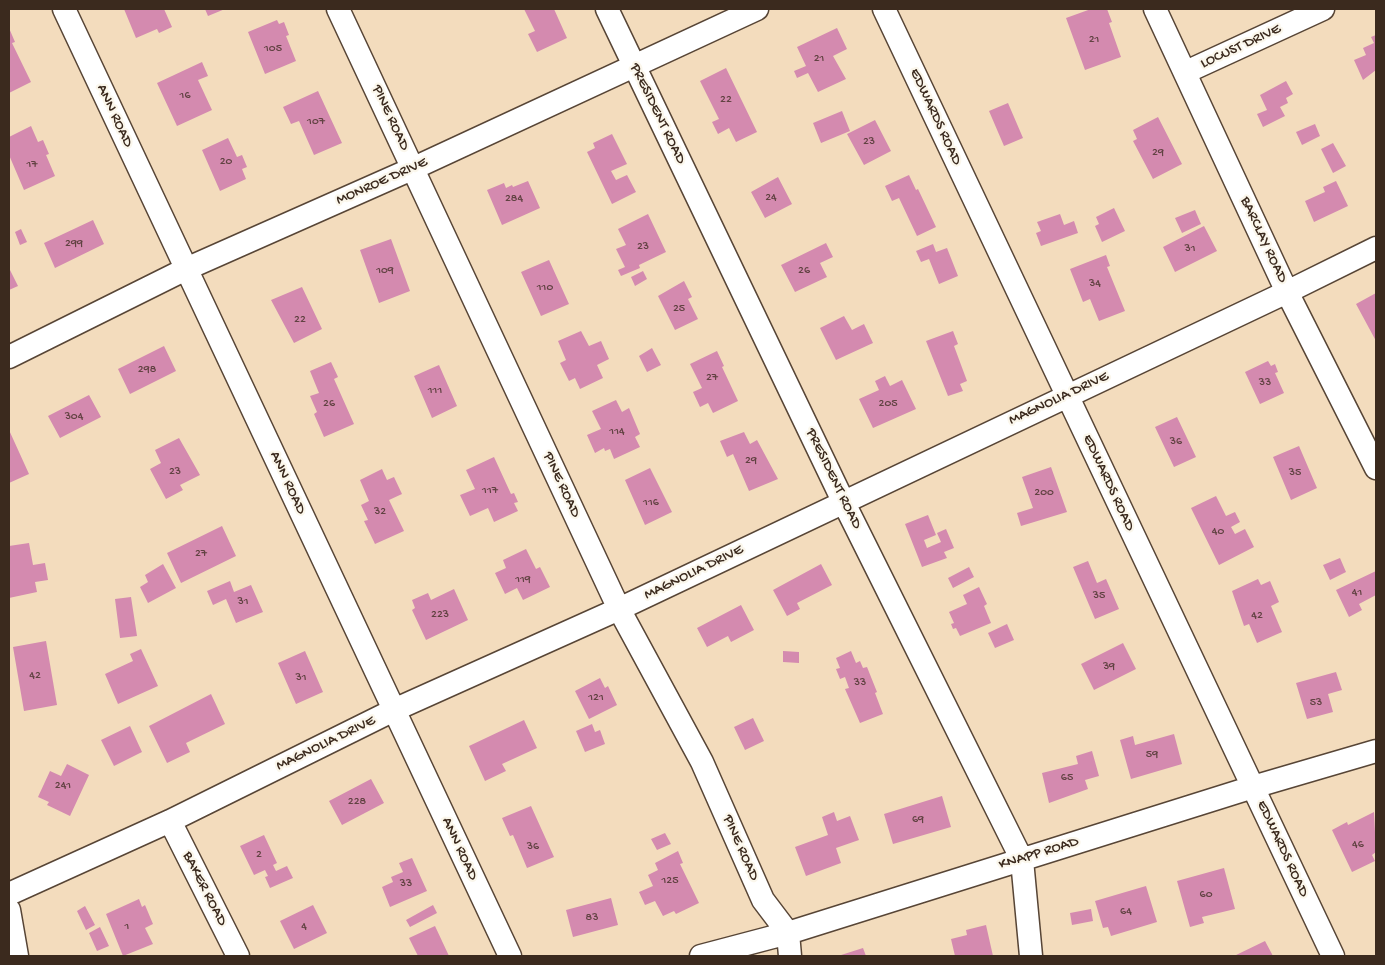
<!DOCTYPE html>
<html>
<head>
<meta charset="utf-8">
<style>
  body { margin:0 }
  #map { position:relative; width:1385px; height:965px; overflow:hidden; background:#f3dcbd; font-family:"Gochi Hand",sans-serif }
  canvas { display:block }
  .frame { position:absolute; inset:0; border:10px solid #3b2a1e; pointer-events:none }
</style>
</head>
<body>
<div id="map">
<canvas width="1385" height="965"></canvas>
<div class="frame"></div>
</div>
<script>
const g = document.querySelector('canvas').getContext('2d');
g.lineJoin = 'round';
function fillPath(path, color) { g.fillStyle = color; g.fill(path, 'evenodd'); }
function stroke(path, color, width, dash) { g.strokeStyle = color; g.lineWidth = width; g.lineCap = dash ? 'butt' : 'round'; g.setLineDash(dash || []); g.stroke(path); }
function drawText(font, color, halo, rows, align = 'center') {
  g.font = font + ' "Gochi Hand",sans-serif'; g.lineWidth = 4.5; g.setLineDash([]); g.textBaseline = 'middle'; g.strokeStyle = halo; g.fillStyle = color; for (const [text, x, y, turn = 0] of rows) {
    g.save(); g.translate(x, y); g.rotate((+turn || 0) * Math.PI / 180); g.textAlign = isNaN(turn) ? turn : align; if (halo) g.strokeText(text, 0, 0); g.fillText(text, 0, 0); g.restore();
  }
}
fillPath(new Path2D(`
  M 124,9 L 164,9 L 172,27 L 159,33 L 157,29 L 136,38 Z
  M 205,9 L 225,9 L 208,16 Z
  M 524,9 L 554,9 L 567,38 L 537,52 L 528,34 L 535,31 Z
  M 1091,9 L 1107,9 L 1112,22 L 1109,23 L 1121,57 L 1085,70 L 1066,18 Z
  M 277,20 L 279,24 L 284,22 L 289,35 L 286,36 L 296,61 L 265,74 L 248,32 Z
  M 9,28 L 15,42 L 12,43 L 31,82 L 9,93 Z
  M 837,28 L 847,49 L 833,56 L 846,79 L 818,92 L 808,73 L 797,78 L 794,71 L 806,66 L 797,47 Z
  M 1376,35 L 1376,70 L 1363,80 L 1354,60 L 1366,55 L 1363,48 L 1374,43 L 1371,37 Z
  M 202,62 L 208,76 L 198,80 L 212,110 L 177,126 L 157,83 Z
  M 726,68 L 757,132 L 736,142 L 729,128 L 718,134 L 712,122 L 719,119 L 700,81 Z
  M 1286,81 L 1293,94 L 1286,98 L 1288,103 L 1280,107 L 1285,116 L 1263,127 L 1257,114 L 1267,110 L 1260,95 Z
  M 318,91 L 342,143 L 314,155 L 299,121 L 291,124 L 283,107 Z
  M 1008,103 L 1023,138 L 1004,146 L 989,111 Z
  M 842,111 L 850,131 L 821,143 L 813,123 Z
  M 1158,117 L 1182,164 L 1153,179 L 1133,141 L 1137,139 L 1133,130 Z
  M 875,120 L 891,151 L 864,165 L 847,134 Z
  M 1315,124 L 1320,136 L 1302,145 L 1296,132 Z
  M 31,126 L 38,142 L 43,140 L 49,154 L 46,155 L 55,176 L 24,190 L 9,155 L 9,137 Z
  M 612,134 L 627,164 L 611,171 L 616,180 L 627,175 L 636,192 L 612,204 L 587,152 L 595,148 L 593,143 Z
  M 228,138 L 237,157 L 242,155 L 247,167 L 242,169 L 246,179 L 220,191 L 202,150 Z
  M 1333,143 L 1346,166 L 1333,173 L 1321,149 Z
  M 909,175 L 916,190 L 918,189 L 936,227 L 917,236 L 899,198 L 892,201 L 885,186 Z
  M 778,177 L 792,204 L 765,218 L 751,192 Z
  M 528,181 L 540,208 L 502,225 L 487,190 L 504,183 L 506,188 L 512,185 L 513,187 Z
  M 1336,181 L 1348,206 L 1314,222 L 1305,201 L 1325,192 L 1323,187 Z
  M 1114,208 L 1125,231 L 1102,242 L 1095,226 L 1099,224 L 1096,217 Z
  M 1195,210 L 1201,224 L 1182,233 L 1175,218 Z
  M 648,214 L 666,252 L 639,265 L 640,268 L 621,276 L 618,270 L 625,267 L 616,249 L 626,245 L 618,229 Z
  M 1060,214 L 1064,225 L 1074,221 L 1078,233 L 1041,246 L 1036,233 L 1041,231 L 1037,222 Z
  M 93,220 L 104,244 L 55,268 L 44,243 Z
  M 1204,226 L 1217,251 L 1175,272 L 1163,247 Z
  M 21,229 L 27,242 L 20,245 L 15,232 Z
  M 391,239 L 410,291 L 379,303 L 360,250 Z
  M 826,243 L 833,257 L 820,263 L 827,277 L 795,292 L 781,265 Z
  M 933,244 L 936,252 L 947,248 L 958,276 L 939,284 L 929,259 L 921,262 L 916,251 Z
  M 1106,255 L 1110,266 L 1107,267 L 1125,311 L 1099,321 L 1090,299 L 1083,302 L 1070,269 Z
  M 549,260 L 569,304 L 541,316 L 521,272 Z
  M 9,268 L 18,286 L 9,290 Z
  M 643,271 L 647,279 L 635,286 L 631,277 Z
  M 684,281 L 692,297 L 688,299 L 698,319 L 675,330 L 658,296 Z
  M 302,287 L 322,329 L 294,343 L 271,300 Z
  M 1376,293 L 1376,341 L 1356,304 Z
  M 844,316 L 852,330 L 864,324 L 873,343 L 836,360 L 820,328 Z
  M 581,331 L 589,346 L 601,341 L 609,359 L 597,365 L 603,378 L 580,389 L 575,378 L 569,381 L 560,363 L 566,360 L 558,341 Z
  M 953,331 L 958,344 L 954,346 L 967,381 L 960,384 L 963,391 L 948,396 L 926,341 Z
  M 164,346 L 176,371 L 130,394 L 118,369 Z
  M 652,348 L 661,365 L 647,372 L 639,356 Z
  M 717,351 L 724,366 L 722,367 L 738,401 L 713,413 L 708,403 L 700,407 L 693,392 L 702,388 L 690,364 Z
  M 1268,361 L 1271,366 L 1275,364 L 1278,372 L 1275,373 L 1284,393 L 1260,404 L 1245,372 Z
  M 331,362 L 338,377 L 334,379 L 354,424 L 324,437 L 314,414 L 317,412 L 310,396 L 319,393 L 310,371 Z
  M 439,365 L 457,406 L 432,418 L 414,376 Z
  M 885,376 L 890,386 L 902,380 L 916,409 L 873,428 L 859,399 L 879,390 L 875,381 Z
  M 89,395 L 101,417 L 60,438 L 48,416 Z
  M 616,400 L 622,412 L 629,408 L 640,434 L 635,437 L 640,447 L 614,459 L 610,449 L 605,451 L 604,448 L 595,453 L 587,435 L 601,429 L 592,411 Z
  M 1177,417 L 1196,457 L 1174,467 L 1155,427 Z
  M 9,430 L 29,474 L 9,483 Z
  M 744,432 L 750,444 L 757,440 L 778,479 L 749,491 L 733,454 L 727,457 L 720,441 Z
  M 179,438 L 200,475 L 180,485 L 183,490 L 166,499 L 150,469 L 161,463 L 155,450 Z
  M 1299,446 L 1317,488 L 1291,500 L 1273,457 Z
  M 494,457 L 511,494 L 514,493 L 518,502 L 514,503 L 518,511 L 494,522 L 488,508 L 470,516 L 460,495 L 475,489 L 466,470 Z
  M 1051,467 L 1067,512 L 1021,526 L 1017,513 L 1033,508 L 1022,477 Z
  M 650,468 L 672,512 L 645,525 L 625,480 Z
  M 382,469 L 387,480 L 394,477 L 402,494 L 389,500 L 404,531 L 375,544 L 364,521 L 368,520 L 361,505 L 369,501 L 360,480 Z
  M 1216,496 L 1226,516 L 1235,512 L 1240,522 L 1231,527 L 1235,534 L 1245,529 L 1254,547 L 1219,565 L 1191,508 Z
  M 928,515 L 936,535 L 924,540 L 927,548 L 941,542 L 937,533 L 946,529 L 954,548 L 944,552 L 947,558 L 922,567 L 905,524 Z
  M 222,526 L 236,556 L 181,583 L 167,553 Z
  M 29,543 L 33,565 L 45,563 L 48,580 L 35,582 L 37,592 L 9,598 L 9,546 Z
  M 526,549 L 536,569 L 540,567 L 550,587 L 523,600 L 517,588 L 505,594 L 495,573 L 506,568 L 503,560 Z
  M 1340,558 L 1346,572 L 1330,580 L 1323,565 Z
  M 1088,561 L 1097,583 L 1106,579 L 1119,609 L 1095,619 L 1073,567 Z
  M 163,564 L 176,588 L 148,603 L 140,587 L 148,582 L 145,575 Z
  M 821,564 L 832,585 L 797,603 L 800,609 L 787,616 L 773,590 Z
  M 969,567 L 974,577 L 953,588 L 948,578 Z
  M 1376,571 L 1376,595 L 1359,604 L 1362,610 L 1349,617 L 1336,590 Z
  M 1258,579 L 1261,585 L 1270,581 L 1279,602 L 1271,606 L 1282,632 L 1257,643 L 1249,624 L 1244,626 L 1232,591 Z
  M 230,581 L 234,592 L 251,585 L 263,612 L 236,623 L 226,599 L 213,605 L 207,591 Z
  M 979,587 L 987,604 L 984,606 L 991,623 L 960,636 L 956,628 L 953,629 L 951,624 L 954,623 L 949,612 L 967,604 L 963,595 Z
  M 454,589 L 468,620 L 426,640 L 412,610 L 415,608 L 412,600 L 428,593 L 431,600 Z
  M 131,597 L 137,636 L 120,638 L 115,599 Z
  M 741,605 L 754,630 L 731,642 L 728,636 L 707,647 L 697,628 Z
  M 1007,624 L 1014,640 L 995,648 L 988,633 Z
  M 46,641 L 57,705 L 24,711 L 13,647 Z
  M 1123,643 L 1136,669 L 1094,690 L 1081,664 Z
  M 141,649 L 158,686 L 118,704 L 105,674 L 133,661 L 130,654 Z
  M 305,651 L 323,692 L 296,704 L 278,663 Z
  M 783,651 L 799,652 L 799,663 L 783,662 Z
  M 851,651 L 856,663 L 860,661 L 863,668 L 867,667 L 877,692 L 875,693 L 883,714 L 860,723 L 845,689 L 849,688 L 845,677 L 840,679 L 836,669 L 840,668 L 836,658 Z
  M 1336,672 L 1342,690 L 1328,694 L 1333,712 L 1307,719 L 1296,683 Z
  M 600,678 L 605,688 L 608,686 L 617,705 L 589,719 L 575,691 Z
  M 211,694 L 225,724 L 186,743 L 190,752 L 167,763 L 149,726 Z
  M 753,718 L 764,741 L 745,750 L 734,727 Z
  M 524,720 L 537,748 L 502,764 L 506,771 L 485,781 L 469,746 Z
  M 592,724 L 595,732 L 600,730 L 605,744 L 585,752 L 576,731 Z
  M 130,726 L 142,752 L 114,766 L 101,740 Z
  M 1174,734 L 1182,764 L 1131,779 L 1120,740 L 1133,736 L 1135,745 Z
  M 1092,751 L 1099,776 L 1085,780 L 1088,789 L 1049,803 L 1042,773 L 1078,764 L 1076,756 Z
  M 67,764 L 89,775 L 70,816 L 47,805 L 49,802 L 38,797 L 50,771 L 61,776 Z
  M 371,779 L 384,803 L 342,825 L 329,801 Z
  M 942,796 L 951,827 L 893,844 L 884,814 Z
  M 531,806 L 554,857 L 527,868 L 513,835 L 510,836 L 502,818 Z
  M 834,812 L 837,821 L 850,816 L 859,840 L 836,848 L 841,863 L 806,876 L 795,847 L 828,835 L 822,817 Z
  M 1374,812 L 1376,852 L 1372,855 L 1375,861 L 1352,872 L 1332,830 L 1347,822 L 1348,825 Z
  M 665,833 L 671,844 L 657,850 L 651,839 Z
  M 264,835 L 277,863 L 273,865 L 276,871 L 287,866 L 293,878 L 270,888 L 265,877 L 268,876 L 265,870 L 254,875 L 240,846 Z
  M 678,851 L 683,863 L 680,864 L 699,903 L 676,914 L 674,911 L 663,916 L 655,901 L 645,905 L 639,892 L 653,886 L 648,875 L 658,870 L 655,863 Z
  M 412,858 L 427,891 L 390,907 L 382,887 L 393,882 L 391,877 L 403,872 L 399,863 Z
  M 1224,868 L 1235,909 L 1202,917 L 1204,923 L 1190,927 L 1177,881 Z
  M 1146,886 L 1157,922 L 1111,936 L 1108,927 L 1103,928 L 1095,901 Z
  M 611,898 L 618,925 L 573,937 L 566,910 Z
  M 139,899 L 142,907 L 145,905 L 153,924 L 145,928 L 153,944 L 123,956 L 106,914 Z
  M 313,905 L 327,933 L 294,949 L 280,921 Z
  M 433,905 L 437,913 L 410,927 L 406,920 Z
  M 85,906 L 95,925 L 86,930 L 77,911 Z
  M 1091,909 L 1093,921 L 1072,925 L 1070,913 Z
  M 986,925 L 993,956 L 955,956 L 951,939 L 967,935 L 966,930 Z
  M 435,926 L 449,956 L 418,956 L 409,938 Z
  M 100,927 L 109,946 L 97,951 L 89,933 Z
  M 1265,941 L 1273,956 L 1234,956 Z
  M 863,948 L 866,956 L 838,956 Z`), '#d48aaf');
const minor = new Path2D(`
  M 64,9 L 510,956
  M 338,9 L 619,609 L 702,762 L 763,900 L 788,933 L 790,956
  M 607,9 L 843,501 L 1022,860 L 1031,956
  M 884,9 L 1333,956
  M 1155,9 L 1287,292 L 1376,468
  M 1186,72 L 1323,9
  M 9,357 L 186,269 L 414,168 L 757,9
  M 170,821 L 238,956
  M 9,894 L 170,821 L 394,710 L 619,609 L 1287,292 L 1376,248
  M 9,910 L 17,956
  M 701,956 L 788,933 L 1253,787 L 1376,751`);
stroke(minor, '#574536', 25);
stroke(minor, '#fff', 22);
drawText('12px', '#614242', null, [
  ["21",1094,40],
  ["105",273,49],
  ["21",819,59],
  ["16",185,96],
  ["22",726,100],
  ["107",316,122],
  ["23",869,142],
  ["29",1158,153],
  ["20",226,162],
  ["17",32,165],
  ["24",771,198],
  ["284",514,199],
  ["299",74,244],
  ["23",643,247],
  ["31",1190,249],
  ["109",385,271],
  ["26",804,271],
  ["34",1095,284],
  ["110",545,288],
  ["25",679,309],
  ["22",300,320],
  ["298",147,370],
  ["27",712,378],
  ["33",1265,383],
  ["111",435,391],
  ["26",329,404],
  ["205",888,404],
  ["304",74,417],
  ["114",617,432],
  ["36",1176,442],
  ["29",751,461],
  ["23",175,472],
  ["35",1295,473],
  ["117",490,491],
  ["200",1044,493],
  ["116",651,503],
  ["32",380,512],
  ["40",1218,532],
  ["27",201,554],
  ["119",523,580],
  ["41",1357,593],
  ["35",1099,596],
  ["31",243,602],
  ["223",440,615],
  ["42",1257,616],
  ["39",1109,667],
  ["42",35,676],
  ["31",301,678],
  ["33",860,683],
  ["121",596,698],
  ["53",1316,703],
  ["59",1152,755],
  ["65",1067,778],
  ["241",63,786],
  ["228",357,802],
  ["69",918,820],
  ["46",1358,845],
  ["36",533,847],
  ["2",259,855],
  ["125",670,881],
  ["33",406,884],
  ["60",1206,895],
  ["64",1126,912],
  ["83",592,918],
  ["1",127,927],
  ["4",304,927]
]);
drawText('15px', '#3b2a1e', '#fbf7ec', [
  ["LOCUST DRIVE",1241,47,-25],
  ["PRESIDENT ROAD",657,114,64],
  ["ANN ROAD",114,116,65],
  ["EDWARDS ROAD",935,117,65],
  ["PINE ROAD",390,118,65],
  ["MONROE DRIVE",382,182,-24],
  ["BARCLAY ROAD",1263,240,65],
  ["MAGNOLIA DRIVE",1059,399,-25],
  ["PRESIDENT ROAD",833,479,64],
  ["ANN ROAD",287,483,65],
  ["EDWARDS ROAD",1108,483,65],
  ["PINE ROAD",561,485,65],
  ["MAGNOLIA DRIVE",694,573,-26],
  ["MAGNOLIA DRIVE",326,744,-26],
  ["PINE ROAD",740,848,66],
  ["ANN ROAD",459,849,65],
  ["EDWARDS ROAD",1282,849,65],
  ["KNAPP ROAD",1039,854,-17],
  ["BAKER ROAD",204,889,63]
]);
</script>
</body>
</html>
